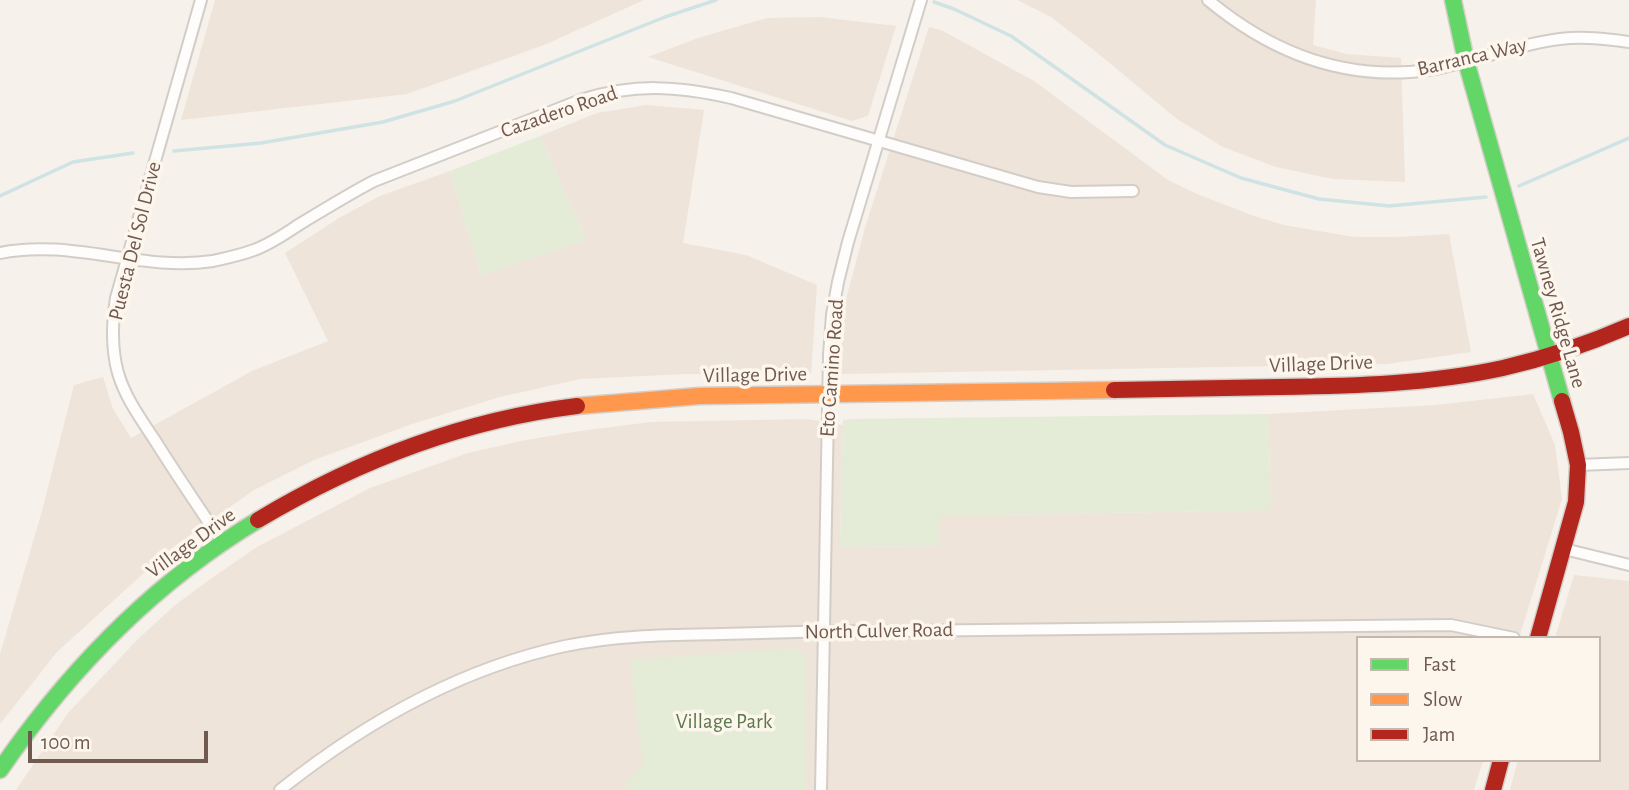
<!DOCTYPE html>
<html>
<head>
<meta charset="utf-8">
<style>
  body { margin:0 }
  #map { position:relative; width:1629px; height:790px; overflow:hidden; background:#f6f1eb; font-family:"Alegreya Sans",sans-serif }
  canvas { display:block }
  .legend { position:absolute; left:1356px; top:636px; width:245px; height:126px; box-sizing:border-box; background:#fdf6ed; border:2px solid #c5b7ae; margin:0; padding:9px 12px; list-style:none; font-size:21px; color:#70594f }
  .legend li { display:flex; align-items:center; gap:14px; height:35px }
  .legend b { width:35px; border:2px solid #c5b7ae }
  .scale { position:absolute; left:28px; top:731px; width:180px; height:32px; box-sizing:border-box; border:4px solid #70594f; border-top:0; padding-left:9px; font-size:21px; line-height:24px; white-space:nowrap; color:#70594f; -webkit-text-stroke:5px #fdf6ed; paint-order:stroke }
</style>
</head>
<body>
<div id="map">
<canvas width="1629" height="790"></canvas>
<ul class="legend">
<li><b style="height:9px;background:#63d668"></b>Fast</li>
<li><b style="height:9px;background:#ff974d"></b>Slow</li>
<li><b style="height:9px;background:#b3261e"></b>Jam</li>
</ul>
<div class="scale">100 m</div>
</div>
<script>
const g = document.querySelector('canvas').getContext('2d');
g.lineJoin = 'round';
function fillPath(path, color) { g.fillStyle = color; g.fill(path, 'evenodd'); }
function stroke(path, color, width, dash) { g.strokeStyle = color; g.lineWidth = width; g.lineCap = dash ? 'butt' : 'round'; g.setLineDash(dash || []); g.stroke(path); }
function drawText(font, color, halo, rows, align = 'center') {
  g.font = font + ' "Alegreya Sans",sans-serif'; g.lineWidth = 7; g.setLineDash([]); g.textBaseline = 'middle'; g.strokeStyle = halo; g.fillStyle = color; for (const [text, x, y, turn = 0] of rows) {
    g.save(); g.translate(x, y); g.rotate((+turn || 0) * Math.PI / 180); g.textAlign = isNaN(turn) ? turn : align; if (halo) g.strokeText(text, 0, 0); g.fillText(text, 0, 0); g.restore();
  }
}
fillPath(new Path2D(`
  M 215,0 L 644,0 L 544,45 L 407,94 L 181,120 Z
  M 1017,0 L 1316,0 L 1313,45 L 1346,54 L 1401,58 L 1405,182 L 1333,179 L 1276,167 L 1223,147 L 1177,119 L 1095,51 L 1051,17 Z
  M 820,17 L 896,26 L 868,116 L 852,121 L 648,57 L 701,37 L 767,18 Z
  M 929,27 L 943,31 L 1034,81 L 1168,180 L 1197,194 L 1254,216 L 1284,225 L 1354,237 L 1398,237 L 1449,234 L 1471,352 L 1387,364 L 840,374 L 845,303 L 865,228 Z
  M 646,105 L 704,110 L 683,243 L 746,255 L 817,285 L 811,374 L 684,374 L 580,379 L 500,397 L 412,424 L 314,460 L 254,490 L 169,550 L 57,652 L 0,724 L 0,654 L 42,511 L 74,385 L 103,377 L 113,409 L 131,438 L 252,371 L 328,341 L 285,253 L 339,218 L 380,196 L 450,171 L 481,275 L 586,240 L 540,136 L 597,113 Z
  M 1533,394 L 1555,445 L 1562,499 L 1519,638 L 1358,638 L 1358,760 L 1483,760 L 1474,790 L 16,790 L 68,713 L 138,639 L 174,606 L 209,580 L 257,547 L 370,488 L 468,453 L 526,440 L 580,431 L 651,422 L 807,419 L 843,425 L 840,547 L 940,546 L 939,516 L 1271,510 L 1268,414 L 1436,405 Z
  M 1574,575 L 1629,581 L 1629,790 L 1510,790 L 1518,760 L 1599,760 L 1599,638 L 1555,638 Z`), '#eee4da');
fillPath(new Path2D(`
  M 540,136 L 586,240 L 481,275 L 450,171 Z
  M 1268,414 L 1271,510 L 940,516 L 940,546 L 840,547 L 843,420 L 852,419 Z
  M 797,648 L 805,656 L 806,790 L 626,790 L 626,783 L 643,764 L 630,660 Z`), '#e4ebd7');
stroke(new Path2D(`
  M 934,2 L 954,9 L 1011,36 L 1165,145 L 1241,178 L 1319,199 L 1389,206 L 1486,197
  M 174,151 L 261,143 L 383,122 L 455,101 L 665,17 L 716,0
  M 1519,186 L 1629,138
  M 0,196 L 73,162 L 133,153`), '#cfe3e4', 3.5);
const street = new Path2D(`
  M 201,0 L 116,298 C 112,323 111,348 118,373 C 125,397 140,418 154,439 C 176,474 199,508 222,542
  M 1208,0 C 1273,54 1349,83 1435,69 C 1477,61 1517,44 1560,39 C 1583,36 1606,39 1629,42
  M 0,253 C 71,238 141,272 213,261 C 226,258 241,255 254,250 C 271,244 286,233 300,224 C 325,209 349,194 374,181 L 581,100 C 634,83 677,86 731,98 L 1038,187 L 1071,192 L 1133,191
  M 1578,465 L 1629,463
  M 1564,549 L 1629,565
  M 280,790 C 364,723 459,669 565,646 C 617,635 669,635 722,634 C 779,632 835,631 892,631 C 1079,629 1265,627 1451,625 L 1514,638
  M 821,790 L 829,355 L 832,315 L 838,282 L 848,242 L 921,0`);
const fast = new Path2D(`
  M 1453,0 L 1466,61 L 1562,401
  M 0,770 C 69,670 153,583 258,520`);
const slow = new Path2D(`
  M 577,406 L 699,396 L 1114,390`);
const jam = new Path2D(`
  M 1114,390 C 1169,389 1225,388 1280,387 C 1354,386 1430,384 1503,368 C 1546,358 1588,344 1629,326
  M 258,520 C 355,462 463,420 577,406
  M 1538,638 L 1576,502 L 1578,465 L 1571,432 L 1562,401
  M 1493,790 L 1501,760`);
stroke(street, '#d3cdc7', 14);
stroke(fast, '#d4cec8', 19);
stroke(slow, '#d4cec8', 19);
stroke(jam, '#d4cec8', 19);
stroke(street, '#fefdfc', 10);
stroke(fast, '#63d668', 16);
stroke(slow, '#ff974d', 16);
stroke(jam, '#b3261e', 16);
drawText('21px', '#70594f', '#fdf6ed', [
  ["Barranca Way",1472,57,-13],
  ["Cazadero Road",559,112,-19],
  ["Puesta Del Sol Drive",135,241,-76],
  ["Tawney Ridge Lane",1558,313,74],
  ["Village Drive",1321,364,-2],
  ["Eto Camino Road",832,368,-86],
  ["Village Drive",755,375,-1],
  ["Village Drive",191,543,-36],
  ["North Culver Road",879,631,-1]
]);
drawText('21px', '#5b7a4b', '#fdf6ed', [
  ["Village Park",724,722]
]);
</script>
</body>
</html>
